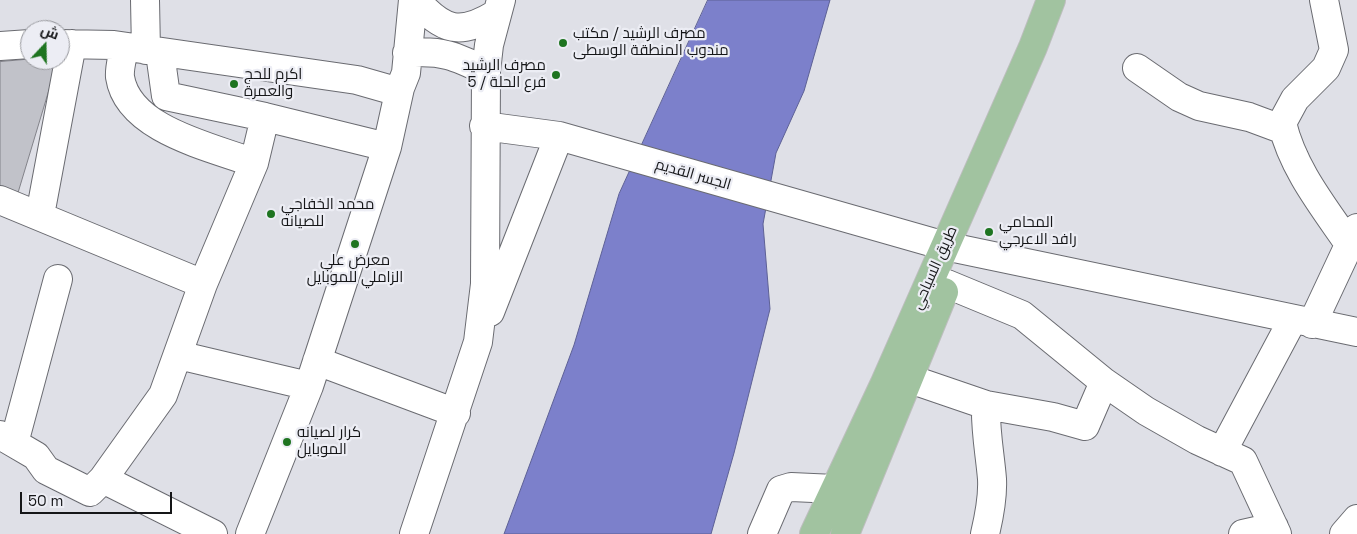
<!DOCTYPE html>
<html>
<head>
<meta charset="utf-8">
<style>
  body { margin:0 }
  #map { position:relative; width:1357px; height:534px; overflow:hidden; background:#dfe0e7; font-family:"Space Grotesk",Cairo,sans-serif }
  canvas { display:block }
  .north { position:absolute; left:20px; top:20px; width:50px; height:50px; box-sizing:border-box; background:#ecedf4; border:1px solid #96979c; border-radius:50%; rotate:21deg; font-size:14px; font-weight:700; line-height:20px; text-align:center; color:#151618 }
  .north::after { content:''; display:block; margin:auto; width:18px; height:22px; background:#1e7420; clip-path:polygon(50% 0,100% 100%,50% 72%,0 100%) }
  .scale { position:absolute; left:20px; top:492px; width:152px; height:22px; box-sizing:border-box; border:2px solid #151618; border-top:0; padding-left:6px; font-size:15px; line-height:18px; white-space:nowrap; color:#151618; -webkit-text-stroke:4px #ecedf4; paint-order:stroke }
</style>
</head>
<body>
<div id="map">
<canvas width="1357" height="534"></canvas>
<div class="north">ش</div>
<div class="scale">50 m</div>
</div>
<script>
const g = document.querySelector('canvas').getContext('2d');
g.lineJoin = 'round';
function fillPath(path, color) { g.fillStyle = color; g.fill(path, 'evenodd'); }
function stroke(path, color, width, dash) { g.strokeStyle = color; g.lineWidth = width; g.lineCap = dash ? 'butt' : 'round'; g.setLineDash(dash || []); g.stroke(path); }
function drawText(font, color, halo, rows, align = 'center') {
  g.font = font + ' "Space Grotesk",Cairo,sans-serif'; g.lineWidth = 4.5; g.setLineDash([]); g.textBaseline = 'middle'; g.strokeStyle = halo; g.fillStyle = color; for (const [text, x, y, turn = 0] of rows) {
    g.save(); g.translate(x, y); g.rotate((+turn || 0) * Math.PI / 180); g.textAlign = isNaN(turn) ? turn : align; if (halo) g.strokeText(text, 0, 0); g.fillText(text, 0, 0); g.restore();
  }
}
const water = new Path2D(`
  M 708,0 L 830,0 L 804,91 L 776,153 L 763,224 L 770,309 L 734,453 L 711,534 L 504,534 L 574,345 L 619,194 Z`);
fillPath(water, '#7c80cb');
stroke(water, '#5d6095', 1);
const building = new Path2D(`
  M 30,59 L 58,60 L 17,196 L 0,191 L 0,62 Z`);
fillPath(building, '#c1c2c9');
stroke(building, '#828289', 1);
const minor = new Path2D(`
  M 145,0 L 146,50
  M 416,0 C 443,31 460,36 496,14
  M 1324,0 L 1334,50 L 1326,68 L 1295,99 L 1282,123 C 1293,169 1323,206 1349,244
  M 60,44 L 114,45 L 357,80 L 399,92
  M 0,46 L 30,44
  M 124,47 C 123,56 119,68 120,77 C 128,130 212,147 254,163
  M 160,53 L 166,96 L 265,117 L 387,147
  M 407,53 C 442,50 455,56 486,71
  M 1137,68 L 1179,97 L 1199,106 L 1249,117 L 1284,130
  M 484,126 L 559,136 L 945,246 L 1357,332
  M 0,200 L 203,284
  M 40,215 L 72,44
  M 947,284 L 1022,315 L 1104,382 L 1146,411 L 1197,440 L 1243,461 L 1277,534
  M 490,312 L 559,136
  M 1312,324 L 1357,228
  M 178,355 L 309,386
  M 317,361 L 456,413
  M 910,379 L 986,405 L 1053,417 L 1085,426 L 1104,382
  M 0,435 L 36,456 L 46,470 L 90,492 L 103,479 L 163,395 L 203,284 L 254,163 L 265,117
  M 14,443 L 58,279
  M 1222,452 L 1293,319
  M 103,479 L 213,534
  M 250,534 L 309,386 L 387,147 L 400,88 L 406,73 L 413,0
  M 414,534 L 478,342 L 485,284 L 486,71 L 489,45 L 501,0
  M 762,534 L 781,490 L 791,487 L 835,489
  M 985,534 C 989,517 993,497 992,479 C 990,454 985,430 986,405
  M 1243,534 L 1274,527
  M 1344,534 L 1357,519`);
const major = new Path2D(`
  M 814,534 L 884,385 L 1033,47 L 1051,0
  M 845,534 L 944,292`);
stroke(minor, '#6a6b71', 30);
stroke(major, '#bdbebe', 30);
stroke(minor, '#fff', 28);
stroke(major, '#a1c3a0', 28);
for (const [x, y, r, color] of [
  [563,43,5,"#1e7420"],
  [556,75,5,"#1e7420"],
  [234,84,5,"#1e7420"],
  [271,214,5,"#1e7420"],
  [989,232,5,"#1e7420"],
  [355,244,5,"#1e7420"],
  [287,442,5,"#1e7420"]
]) { const dot = new Path2D(); dot.arc(x, y, r, 0, 2 * Math.PI); g.fillStyle = color; g.fill(dot); stroke(dot, '#ecedf4', 2); }
drawText('15px', '#151618', '#ecedf4', [
  ["مصرف الرشيد / مكتب",573,34],
  ["مندوب المنطقة الوسطى",573,51],
  ["مصرف الرشيد",546,66,"right"],
  ["فرع الحلة / 5",546,83,"right"],
  ["اكرم للحج",244,75],
  ["والعمرة",244,92],
  ["محمد الخفاجي",281,205],
  ["للصيانه",281,222],
  ["المحامي",999,223],
  ["رافد الاعرجي",999,240],
  ["معرض علي",355,261,"center"],
  ["الزاملي للموبايل",355,278,"center"],
  ["كرار لصيانه",297,433],
  ["الموبايل",297,450]
], 'left');
drawText('15px', '#151618', '#ecedf4', [
  ["الجسر القديم",693,175,16],
  ["طريق السياحي",935,268,-66]
]);
</script>
</body>
</html>
